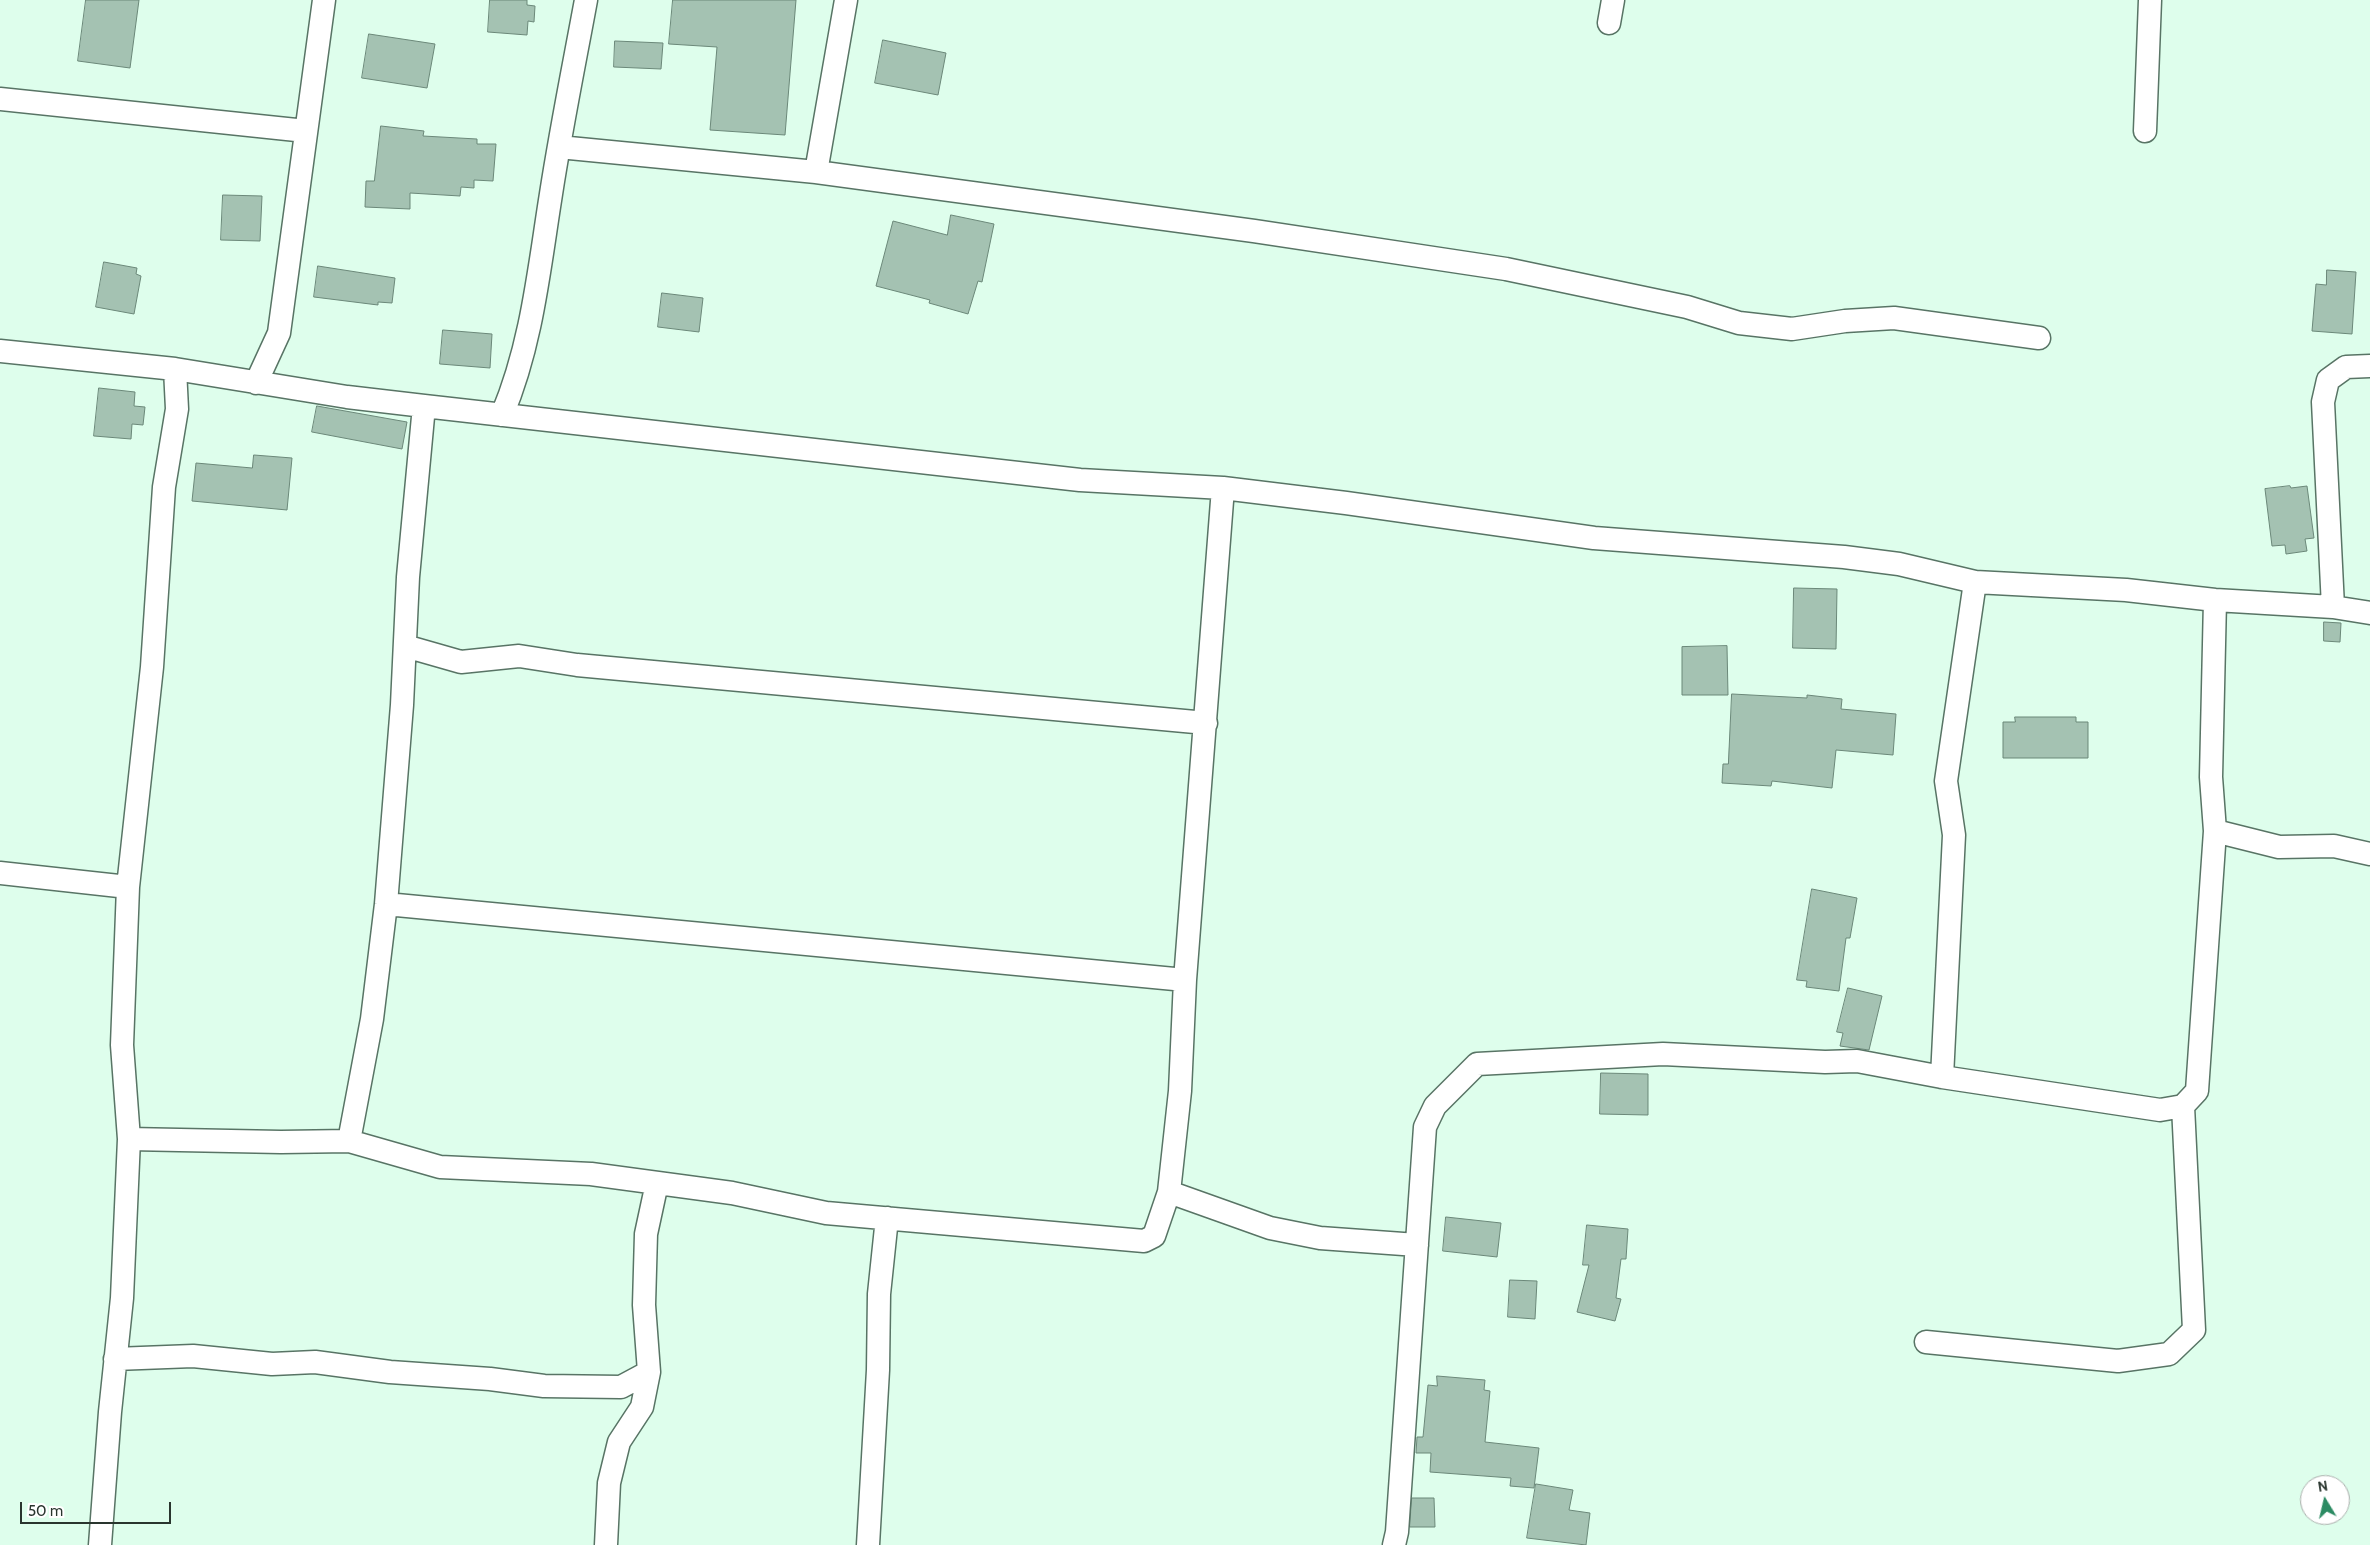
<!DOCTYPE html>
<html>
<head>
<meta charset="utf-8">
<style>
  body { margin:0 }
  #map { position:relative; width:2370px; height:1545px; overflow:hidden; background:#defeec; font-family:Cabin,sans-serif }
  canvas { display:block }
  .north { position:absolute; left:2300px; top:1475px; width:50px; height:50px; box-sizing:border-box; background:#fff; border:1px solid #a9aeab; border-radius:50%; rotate:351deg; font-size:14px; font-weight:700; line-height:20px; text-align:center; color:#29352e }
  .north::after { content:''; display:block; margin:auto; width:18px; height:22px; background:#2c8b63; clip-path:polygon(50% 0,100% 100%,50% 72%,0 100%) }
  .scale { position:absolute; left:20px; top:1502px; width:151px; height:22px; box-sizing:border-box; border:2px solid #29352e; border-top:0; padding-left:6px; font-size:15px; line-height:18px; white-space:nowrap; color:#29352e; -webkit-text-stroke:4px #fff; paint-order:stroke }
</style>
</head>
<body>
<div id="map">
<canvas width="2370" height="1545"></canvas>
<div class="north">N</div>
<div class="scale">50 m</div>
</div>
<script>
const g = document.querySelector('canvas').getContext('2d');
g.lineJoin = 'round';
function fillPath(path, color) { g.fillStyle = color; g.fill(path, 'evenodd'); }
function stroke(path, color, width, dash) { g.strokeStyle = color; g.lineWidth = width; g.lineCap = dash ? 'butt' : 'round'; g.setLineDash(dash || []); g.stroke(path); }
const building = new Path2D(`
  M 86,0 L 139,0 L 130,68 L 78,61 Z
  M 490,0 L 527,0 L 527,5 L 535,6 L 534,22 L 528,21 L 527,35 L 488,32 Z
  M 673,0 L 796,0 L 785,135 L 710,130 L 717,47 L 669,44 Z
  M 369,34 L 435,44 L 427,88 L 362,78 Z
  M 883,40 L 946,53 L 938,95 L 875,83 Z
  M 615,41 L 663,43 L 661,69 L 614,67 Z
  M 381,126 L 424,131 L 423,136 L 477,139 L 477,144 L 496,144 L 493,181 L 474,180 L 474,188 L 461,187 L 460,196 L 410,193 L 410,209 L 365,207 L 366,181 L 374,181 Z
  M 223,195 L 262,196 L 260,241 L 221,240 Z
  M 951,215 L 994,224 L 982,282 L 978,281 L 968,314 L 929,303 L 930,300 L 876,286 L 893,221 L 947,235 Z
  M 104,262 L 137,268 L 136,274 L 141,276 L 134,314 L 96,307 Z
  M 318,266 L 395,278 L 392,303 L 378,302 L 378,305 L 314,297 Z
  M 2327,270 L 2356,272 L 2352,334 L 2312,331 L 2316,284 L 2326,285 Z
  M 662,293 L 703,298 L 699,332 L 658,327 Z
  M 443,330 L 492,334 L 490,368 L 440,364 Z
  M 99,388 L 135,392 L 134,406 L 145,407 L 143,425 L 132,424 L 131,439 L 94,436 Z
  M 317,406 L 407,422 L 402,449 L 312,432 Z
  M 254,455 L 292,458 L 287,510 L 192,501 L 196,463 L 252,468 Z
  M 2290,486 L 2291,488 L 2307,486 L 2314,538 L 2305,539 L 2307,551 L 2286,554 L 2285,545 L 2272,546 L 2265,489 Z
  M 1794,588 L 1837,589 L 1836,649 L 1793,648 Z
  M 2324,622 L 2341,623 L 2340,642 L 2324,641 Z
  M 1727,646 L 1728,695 L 1682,695 L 1682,647 Z
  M 1732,694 L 1807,698 L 1807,695 L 1842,699 L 1841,709 L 1896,714 L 1893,755 L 1836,750 L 1832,788 L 1772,781 L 1771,786 L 1722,783 L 1723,764 L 1728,764 Z
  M 2015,717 L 2076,717 L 2076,722 L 2088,722 L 2088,758 L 2003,758 L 2003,722 L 2015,722 Z
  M 1812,889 L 1857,898 L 1850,938 L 1846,938 L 1839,991 L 1806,987 L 1807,981 L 1797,980 Z
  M 1848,988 L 1882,996 L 1869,1050 L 1840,1046 L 1843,1033 L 1837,1032 Z
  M 1601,1073 L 1648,1074 L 1648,1115 L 1600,1114 Z
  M 1446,1217 L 1501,1223 L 1497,1257 L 1443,1251 Z
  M 1587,1225 L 1628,1229 L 1626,1259 L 1621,1259 L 1616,1298 L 1621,1299 L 1615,1321 L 1577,1312 L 1589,1265 L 1583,1265 Z
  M 1510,1280 L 1537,1281 L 1535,1319 L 1508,1317 Z
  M 1437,1376 L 1485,1380 L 1484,1390 L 1490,1391 L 1485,1442 L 1539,1448 L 1534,1488 L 1510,1486 L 1511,1478 L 1430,1472 L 1431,1453 L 1416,1453 L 1417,1437 L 1423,1437 L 1428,1385 L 1437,1386 Z
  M 1536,1484 L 1573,1490 L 1569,1510 L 1590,1513 L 1586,1545 L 1527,1538 Z
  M 1412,1498 L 1434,1498 L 1435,1527 L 1410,1527 Z`);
fillPath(building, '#a4c2b2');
stroke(building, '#6b8879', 1);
const minor = new Path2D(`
  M 1609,23 L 1613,0
  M 0,99 L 306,131
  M 2145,131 L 2150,0
  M 559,147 L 816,172 L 1254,231 L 1506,269 L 1687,307 L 1739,323 L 1792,329 L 1845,321 L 1894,318 L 2039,338
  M 816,172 L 846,0
  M 0,351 L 175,369 L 347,397 L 424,406 L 1080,480 L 1223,488 L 1346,503 L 1594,538 L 1844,557 L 1899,564 L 1975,582 L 2126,590 L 2215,600 L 2333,607 L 2370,613
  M 256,383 L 279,333 L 324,0
  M 502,415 C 532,344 539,269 551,194 C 561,129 574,65 586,0
  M 2333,607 L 2323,402 L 2328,380 L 2346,367 L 2370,366
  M 405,646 L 461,662 L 519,656 L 577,665 L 1206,723
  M 2215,831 L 2279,847 L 2334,846 L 2370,854
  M 0,873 L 128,887
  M 386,904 L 1185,980
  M 1942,1077 L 1954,835 L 1946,781 L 1975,582
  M 129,1139 L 281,1142 L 349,1141 L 440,1167 L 591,1174 L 732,1193 L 826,1213 L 1144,1241 L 1154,1236 L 1169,1192 L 1180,1091 L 1185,980 L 1223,488
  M 349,1141 L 372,1019 L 386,904 L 402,705 L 408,577 L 424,406
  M 1169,1192 L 1270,1228 L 1320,1238 L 1417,1245
  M 1926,1342 L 2118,1361 L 2169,1354 L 2194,1330 L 2183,1106
  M 115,1359 L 193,1356 L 272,1364 L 315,1362 L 390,1372 L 490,1379 L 544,1386 L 621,1387 L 649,1372
  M 100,1545 L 110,1412 L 122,1298 L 129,1139 L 122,1045 L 128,887 L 152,667 L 164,487 L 177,409 L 175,369
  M 606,1545 L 609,1483 L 619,1442 L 642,1407 L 649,1372 L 644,1305 L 646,1234 L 657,1183
  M 868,1545 L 878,1370 L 879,1294 L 887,1218
  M 1394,1545 L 1397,1532 L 1425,1127 L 1435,1106 L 1477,1064 L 1663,1054 L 1825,1062 L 1857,1061 L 1942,1077 L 2160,1110 L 2183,1106 L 2197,1091 L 2215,831 L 2211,777 L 2215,600`);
stroke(minor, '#587465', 25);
stroke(minor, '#fff', 22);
</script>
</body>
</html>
